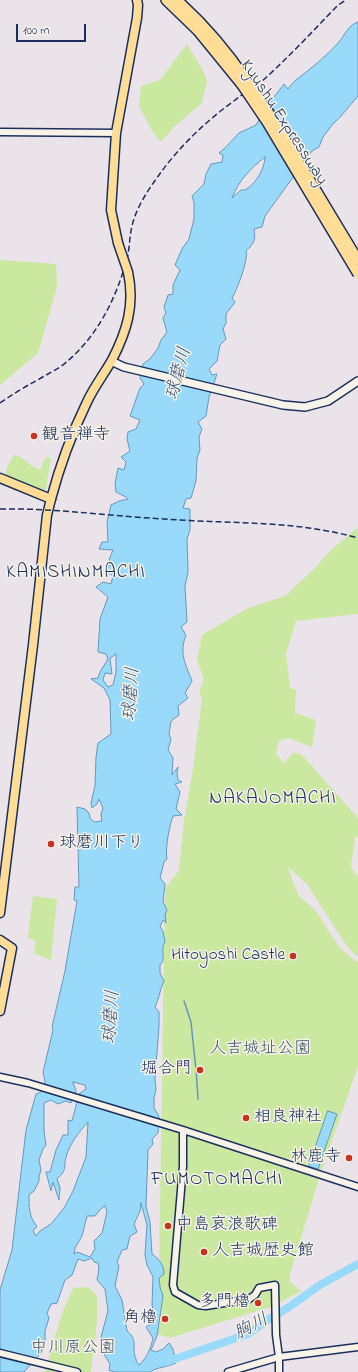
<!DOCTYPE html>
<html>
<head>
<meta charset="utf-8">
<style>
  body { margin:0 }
  #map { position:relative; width:358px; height:1372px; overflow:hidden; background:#ebe3ea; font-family:"Indie Flower",sans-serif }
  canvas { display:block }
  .scale { position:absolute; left:16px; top:24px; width:70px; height:18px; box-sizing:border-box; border:2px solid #1b2f5e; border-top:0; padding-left:5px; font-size:12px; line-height:14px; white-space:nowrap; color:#1b2f5e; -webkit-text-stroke:3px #f7f3e8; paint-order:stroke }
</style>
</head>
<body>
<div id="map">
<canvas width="358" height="1372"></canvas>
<div class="scale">100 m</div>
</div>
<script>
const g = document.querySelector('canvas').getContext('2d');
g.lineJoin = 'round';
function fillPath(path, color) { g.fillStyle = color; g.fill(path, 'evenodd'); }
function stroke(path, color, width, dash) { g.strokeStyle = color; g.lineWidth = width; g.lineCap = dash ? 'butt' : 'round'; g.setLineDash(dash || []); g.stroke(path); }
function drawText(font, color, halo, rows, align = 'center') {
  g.font = font + ' "Indie Flower","Klee One",sans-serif'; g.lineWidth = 3; g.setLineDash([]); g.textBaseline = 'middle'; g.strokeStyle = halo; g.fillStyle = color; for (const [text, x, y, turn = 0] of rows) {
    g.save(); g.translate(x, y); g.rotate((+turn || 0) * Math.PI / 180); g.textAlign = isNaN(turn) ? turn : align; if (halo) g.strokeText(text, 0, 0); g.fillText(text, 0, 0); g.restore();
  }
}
fillPath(new Path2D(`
  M 187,44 L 202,69 L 207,80 L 202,103 L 175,126 L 161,142 L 152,131 L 139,106 L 141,86 L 160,80 Z
  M 0,260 L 56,264 L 57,287 L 38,353 L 0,385 Z
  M 15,454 L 28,462 L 29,464 L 40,470 L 46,457 L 51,458 L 45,494 L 4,478 L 8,465 Z
  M 358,527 L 358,614 L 296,621 L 286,654 L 290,688 L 296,690 L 295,713 L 316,720 L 312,747 L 288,738 L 279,741 L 276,753 L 283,763 L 293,753 L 301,754 L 358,818 L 358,837 L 355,837 L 351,867 L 358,877 L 358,957 L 346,945 L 307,884 L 288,867 L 298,895 L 316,911 L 339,947 L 358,963 L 358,1066 L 321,1172 L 290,1274 L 290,1282 L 301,1291 L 273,1306 L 170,1338 L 158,1334 L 165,889 L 179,870 L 184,821 L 192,775 L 202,699 L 199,692 L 204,679 L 197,660 L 202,635 L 248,608 L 285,596 L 315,568 L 329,552 Z
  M 33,896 L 57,899 L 51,960 L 34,953 L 36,942 L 28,937 Z
  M 89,1287 L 97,1296 L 97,1321 L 91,1372 L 45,1372 L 62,1313 L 73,1288 Z`), '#cae8a0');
const water = new Path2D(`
  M 358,22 L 358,96 L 341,116 L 332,125 L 323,137 L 319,147 L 312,151 L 265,216 L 262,227 L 254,229 C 256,239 254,244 246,251 C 249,258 237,290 232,298 L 235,302 L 226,314 L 226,323 L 223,329 L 226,339 L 220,345 L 217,361 L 209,369 L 212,375 L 217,374 L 209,397 L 206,416 L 198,422 L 202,429 L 199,437 L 200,450 L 197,458 L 196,481 L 191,498 L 186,499 L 183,508 L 190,509 L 190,530 L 187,539 L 188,572 L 185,586 L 187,622 L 181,627 L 186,635 C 179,653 185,663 192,681 L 185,693 L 188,698 L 178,706 L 179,715 L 171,721 L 169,734 L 171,739 L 168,750 L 173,758 L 172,775 L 178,767 L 177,774 L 178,780 L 182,782 L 175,784 L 180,792 L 176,809 L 182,815 L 173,816 C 169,827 165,849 167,859 L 164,862 L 160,878 L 165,884 L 163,902 L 167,910 L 165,915 L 166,923 L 163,920 L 160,927 L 163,931 L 165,942 L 163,946 L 163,961 L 160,965 L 160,973 L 164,981 C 160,989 159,999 155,1007 L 159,1012 L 159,1026 L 155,1079 L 156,1089 L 154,1098 L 154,1108 L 159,1116 L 158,1133 L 152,1139 L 153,1144 L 148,1150 L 146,1206 L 150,1222 L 152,1254 C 159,1259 164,1265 164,1274 L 159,1278 L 160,1287 L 163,1296 L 157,1336 L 151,1350 L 156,1352 L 163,1349 L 169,1343 L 173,1349 L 176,1363 C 168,1367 157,1367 150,1372 L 114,1372 L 109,1370 L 110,1364 L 105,1356 L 102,1345 L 101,1337 L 108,1311 L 105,1289 L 97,1280 L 99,1269 L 98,1263 L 94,1262 L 92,1258 L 84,1261 L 78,1259 L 72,1275 L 65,1280 L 57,1303 L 51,1304 L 47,1313 L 49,1318 L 45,1331 L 45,1340 L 41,1353 L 24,1372 L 0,1372 L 0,1290 L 12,1250 L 26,1130 L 36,1094 L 41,1092 L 45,1082 L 43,1072 L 53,1030 L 52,1027 L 65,971 L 77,901 L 74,900 L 75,887 L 79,887 L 77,807 L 85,809 L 89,813 L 90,818 L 94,822 L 102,821 L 101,814 L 103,808 L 99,799 L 97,804 L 92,808 L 91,803 L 95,786 L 96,757 L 98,743 L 111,734 L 110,700 L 104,688 L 91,679 L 98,678 L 100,672 L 108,659 L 106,654 L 98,652 L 100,619 L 108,597 L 96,587 L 103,582 L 111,584 L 113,576 L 107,572 L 108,566 L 115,565 L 109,560 L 113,550 L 99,549 L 102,542 L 108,542 L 107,522 L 111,505 L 119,501 L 128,499 L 126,497 L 116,492 L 115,483 L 118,468 L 124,470 L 126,462 L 121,457 L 130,451 L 127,439 L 128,432 L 136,429 L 140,420 L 130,416 L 140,388 L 144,384 L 140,378 L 143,364 L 150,359 L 158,348 L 161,340 L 167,332 L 163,318 L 166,313 L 164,307 L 168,295 L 173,294 L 173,285 L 180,270 L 175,265 L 182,249 L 189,239 L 194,219 L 194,203 L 192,196 L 204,184 L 206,174 L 211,164 L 222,162 L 223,155 L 219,153 L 225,148 L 239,133 L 256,125 L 268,105 L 284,84 L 288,89 C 294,80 303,75 311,68 C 319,62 333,49 339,42 C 345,35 348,25 358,22 ZM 265,157 C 265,168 256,184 245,190 L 241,190 L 232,198 C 239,180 250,169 265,157 ZM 116,654 L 116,672 L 113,685 L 108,687 L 103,680 L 105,673 L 112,674 L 110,659 ZM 73,1082 L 85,1085 L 86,1089 L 79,1094 L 72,1121 L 68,1120 L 68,1135 L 63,1135 L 56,1150 L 50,1172 L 46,1172 L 51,1191 L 53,1182 L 59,1200 L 60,1188 L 57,1179 C 68,1169 63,1168 66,1157 C 70,1143 79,1132 88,1122 L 86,1157 L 73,1191 L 64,1208 L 51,1224 L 40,1231 L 36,1236 L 33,1231 L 37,1226 C 29,1218 29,1206 29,1195 L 34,1191 L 39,1181 L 39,1176 L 41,1170 L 39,1160 L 43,1149 L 46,1145 L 44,1131 L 44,1103 L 51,1100 L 58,1104 L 66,1101 L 71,1103 L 76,1091 ZM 141,1203 L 147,1225 L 145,1255 L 147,1265 L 153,1277 L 152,1305 L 154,1312 L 152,1323 L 146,1327 L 153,1338 C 151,1348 147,1358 139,1365 C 138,1363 136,1362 136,1359 C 131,1348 139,1340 127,1331 L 122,1300 L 115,1286 L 119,1266 L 117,1262 L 122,1250 L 127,1249 L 130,1236 L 137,1232 L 134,1224 L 140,1211 ZM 105,1206 L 107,1212 L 102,1233 L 94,1241 L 95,1249 L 90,1257 L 77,1252 L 74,1254 L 75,1248 L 82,1236 L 87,1216 L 95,1216 L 100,1210 Z
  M 328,1111 L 337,1114 L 318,1169 L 309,1166 Z`);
fillPath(water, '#99dafa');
stroke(water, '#6796bc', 1);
stroke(new Path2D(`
  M 184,1001 L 191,1022 L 195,1061 L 196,1068 L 198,1099`), '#6796bc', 1.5);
stroke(new Path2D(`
  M 166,1362 L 248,1334 L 266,1321 L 289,1307 L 320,1285 L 358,1264`), '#99dafa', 8);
const tertiary = new Path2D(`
  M 0,132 L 116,133
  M 0,1077 L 28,1083 L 183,1130 L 358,1187
  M 183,1130 L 183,1166 L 173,1285 L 175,1292 L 198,1305 L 206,1306 L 249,1299 L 255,1295 L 259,1288 L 275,1285 L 276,1335 L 279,1357 L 279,1372
  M 0,1353 L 77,1372
  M 228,1372 L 279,1357 L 358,1347`);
const secondary = new Path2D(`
  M 111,361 L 124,367 L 283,405 L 305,407 L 328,401 L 358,381`);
const primary = new Path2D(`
  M 118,243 L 111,210 L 116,133 L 137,18 L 138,5 L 137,0
  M 51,499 C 60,465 72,433 87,402 C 94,387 104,374 112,360 C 127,331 135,305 128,272`);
const trunk = new Path2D(`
  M 0,478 L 51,499 L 47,515 L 33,645 L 0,913
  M 0,940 L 12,948 L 0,1011`);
const motorway = new Path2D(`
  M 166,0 L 198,31 L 242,85
  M 177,0 C 204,24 227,51 247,81`);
stroke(tertiary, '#1b2f5e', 9);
stroke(secondary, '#1b2f5e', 10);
stroke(primary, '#1b2f5e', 11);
stroke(trunk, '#1b2f5e', 11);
stroke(motorway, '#1b2f5e', 12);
stroke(tertiary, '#f7f3e8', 6);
stroke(secondary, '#f7f3e8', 7);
stroke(primary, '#ffdd96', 8);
stroke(trunk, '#ffdd96', 8);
stroke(motorway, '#ffdd96', 9);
stroke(new Path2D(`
  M 0,403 C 12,395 24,387 36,381 C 44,376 52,372 60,367 C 94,342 115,302 126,262 C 130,250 129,238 132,226 C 136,208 148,190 159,175 C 179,147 206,121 234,101 C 242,94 252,89 261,82 C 288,58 313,31 338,5 L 346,0
  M 0,509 C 55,508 110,516 164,519 C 229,524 295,520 358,538`), '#1b2f5e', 1.5, [6, 3]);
const primaryBridge = new Path2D(`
  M 118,243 L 128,272`);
const motorwayBridge = new Path2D(`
  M 247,81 L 273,119 L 358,260
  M 242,85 L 267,122 L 358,274`);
stroke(primaryBridge, '#1b2f5e', 11, []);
stroke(motorwayBridge, '#1b2f5e', 12, []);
stroke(primaryBridge, '#ffdd96', 8);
stroke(motorwayBridge, '#ffdd96', 9);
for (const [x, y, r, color] of [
  [34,436,4,"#c8321e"],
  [51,844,4,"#c8321e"],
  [293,956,4,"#c8321e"],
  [200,1070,4,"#c8321e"],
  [246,1118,4,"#c8321e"],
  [349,1158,4,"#c8321e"],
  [168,1226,4,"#c8321e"],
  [204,1252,4,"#c8321e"],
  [258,1303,4,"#c8321e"],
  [165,1319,4,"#c8321e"]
]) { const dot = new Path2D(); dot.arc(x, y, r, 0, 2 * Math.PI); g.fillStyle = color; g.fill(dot); stroke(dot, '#f7f3e8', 1.5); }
drawText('17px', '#1b2f5e', '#f7f3e8', [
  ["Kyushu Expressway",283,123,57]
]);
drawText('17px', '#1b2f5e', '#f7f3e8', [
  ["観音禅寺",42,436],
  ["球磨川下り",59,844],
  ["Hitoyoshi Castle",285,956,"right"],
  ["堀合門",192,1070,"right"],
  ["相良神社",254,1118],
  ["林鹿寺",341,1158,"right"],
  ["中島哀浪歌碑",176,1226],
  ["人吉城歴史館",212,1252],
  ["多門櫓",250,1303,"right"],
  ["角櫓",157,1319,"right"]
], 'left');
drawText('17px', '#3e546b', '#f7f3e8', [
  ["人吉城址公園",260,1050],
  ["中川原公園",73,1349]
]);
drawText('italic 18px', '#34517d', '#f7f3e8', [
  ["球磨川",180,374,-75],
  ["球磨川",133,694,-86],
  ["球磨川",113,1017,-86],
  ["胸川",252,1328,-28]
]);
g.letterSpacing = '1px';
drawText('19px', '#1b2f5e', '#f7f3e8', [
  ["KAMISHINMACHI",76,574],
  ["NAKAJOMACHI",273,800],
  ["FUMOTOMACHI",217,1181]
]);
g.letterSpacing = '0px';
</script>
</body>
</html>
